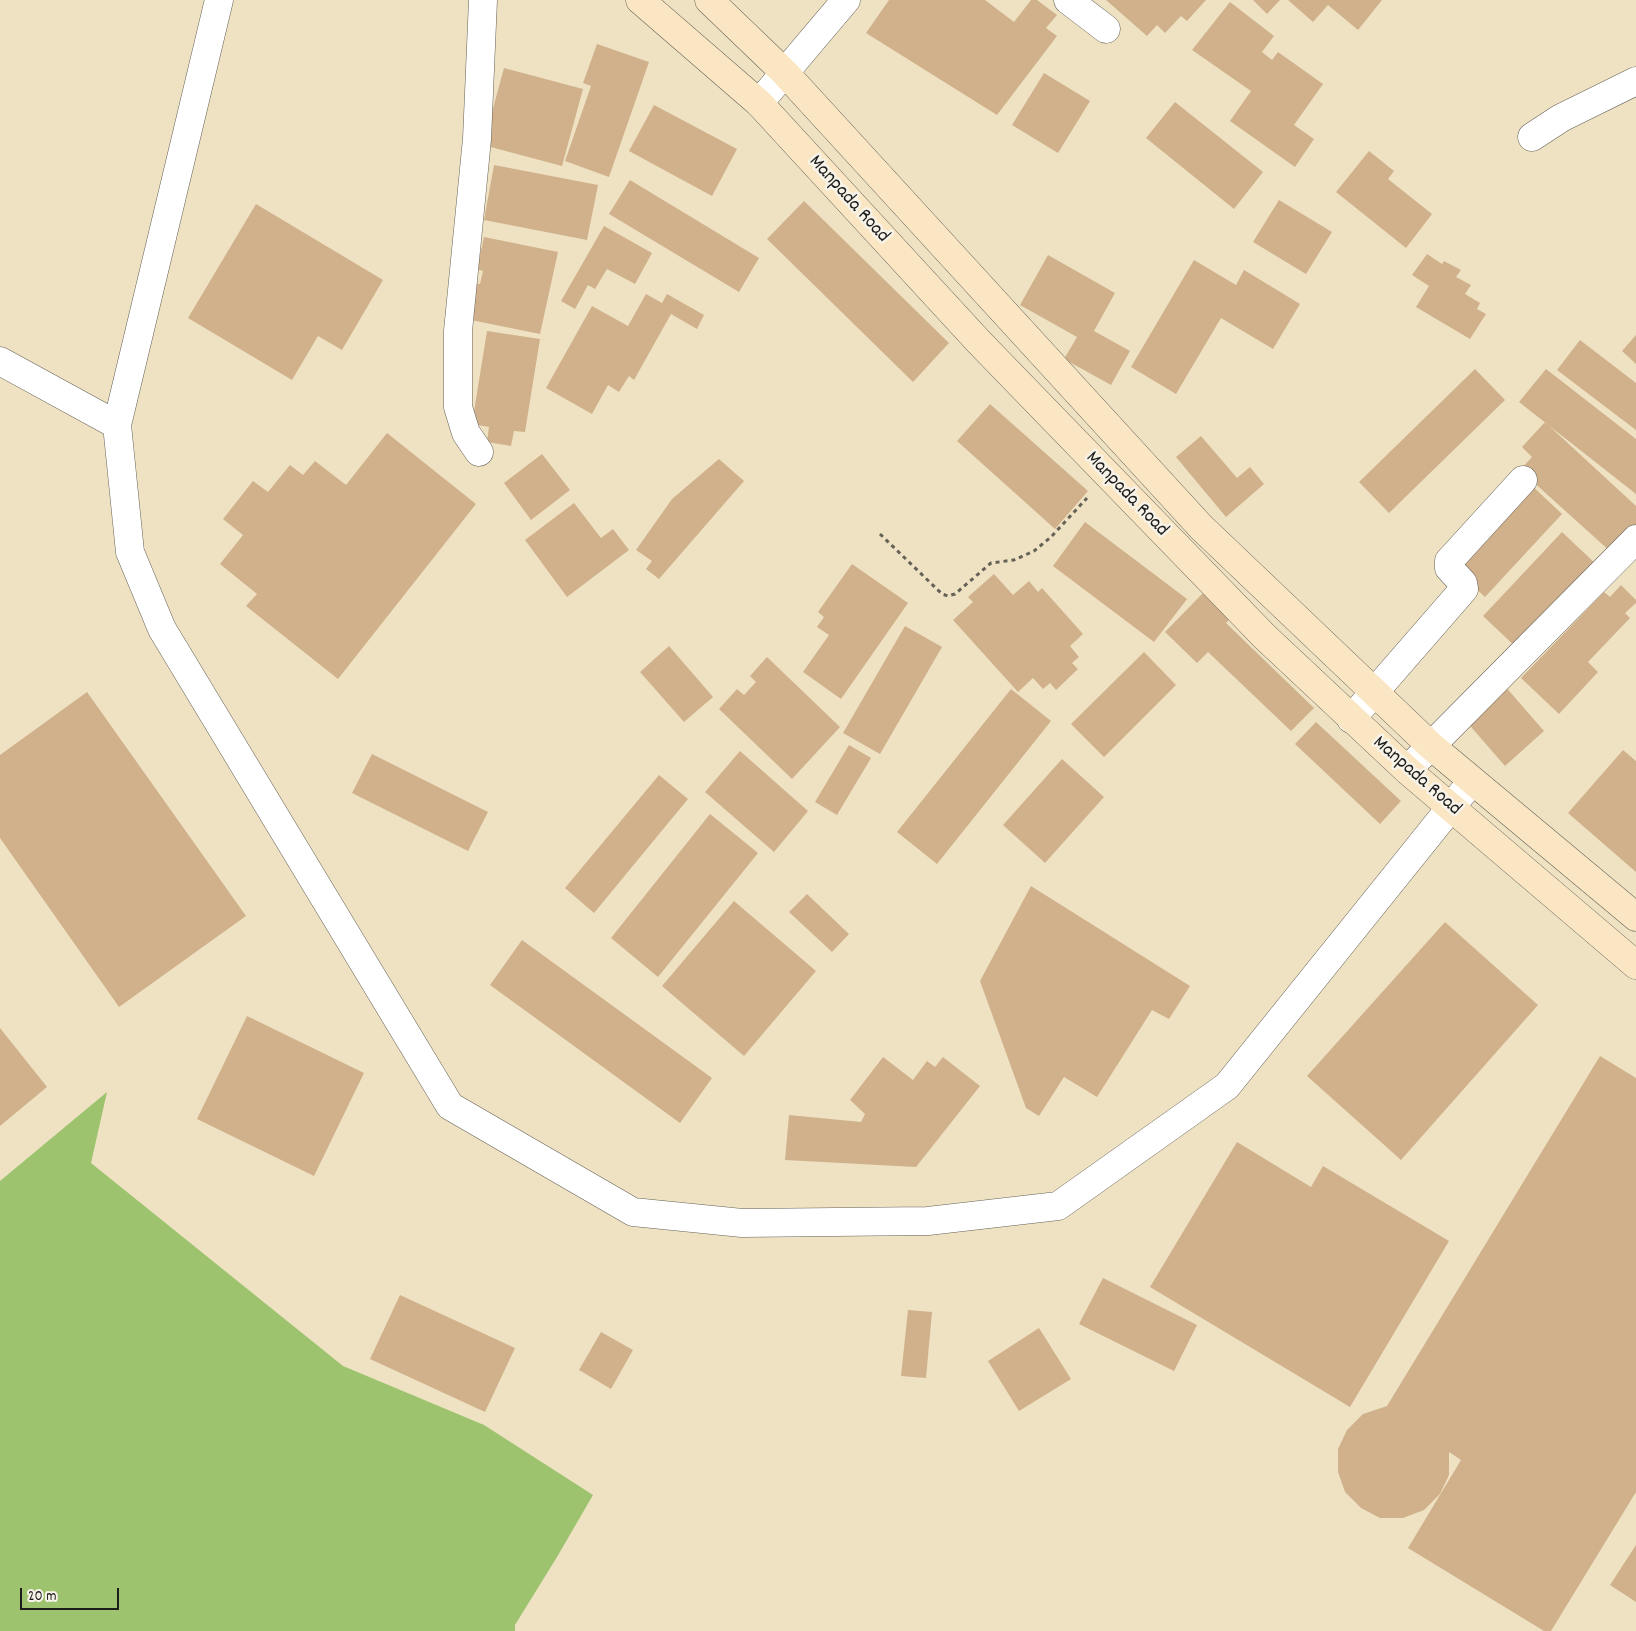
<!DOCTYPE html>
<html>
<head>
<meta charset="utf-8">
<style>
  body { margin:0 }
  #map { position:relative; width:1636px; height:1631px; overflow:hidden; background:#eee2c3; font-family:Dekko,sans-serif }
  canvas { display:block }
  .scale { position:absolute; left:20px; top:1588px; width:99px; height:22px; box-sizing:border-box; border:2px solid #1c1c1c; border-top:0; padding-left:6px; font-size:15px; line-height:18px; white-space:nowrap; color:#1c1c1c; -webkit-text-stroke:4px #f7f3e8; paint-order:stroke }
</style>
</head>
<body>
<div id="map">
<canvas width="1636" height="1631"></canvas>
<div class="scale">20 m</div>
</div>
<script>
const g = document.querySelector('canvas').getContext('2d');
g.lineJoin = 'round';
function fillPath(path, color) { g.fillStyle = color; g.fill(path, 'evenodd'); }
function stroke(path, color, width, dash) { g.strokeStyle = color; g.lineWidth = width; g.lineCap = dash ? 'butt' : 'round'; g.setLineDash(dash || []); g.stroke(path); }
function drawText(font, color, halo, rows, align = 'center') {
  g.font = font + ' Dekko,sans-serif'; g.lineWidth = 5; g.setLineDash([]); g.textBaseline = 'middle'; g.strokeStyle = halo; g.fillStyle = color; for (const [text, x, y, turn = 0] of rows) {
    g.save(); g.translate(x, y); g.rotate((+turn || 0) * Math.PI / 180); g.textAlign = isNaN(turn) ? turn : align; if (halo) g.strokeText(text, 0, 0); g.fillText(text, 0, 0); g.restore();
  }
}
fillPath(new Path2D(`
  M 107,1092 L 91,1163 L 343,1366 L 484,1425 L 593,1495 L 557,1557 L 515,1625 L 515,1631 L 0,1631 L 0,1181 Z`), '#9dc36e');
fillPath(new Path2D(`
  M 889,0 L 985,0 L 1014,22 L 1031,0 L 1037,0 L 1057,15 L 1046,28 L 1057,36 L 997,115 L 866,33 Z
  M 1106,0 L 1206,0 L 1187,21 L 1181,16 L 1165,33 L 1157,25 L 1147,36 Z
  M 1253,0 L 1280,0 L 1267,14 Z
  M 1288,0 L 1382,0 L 1358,30 L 1328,5 L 1313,22 Z
  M 1230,2 L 1274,36 L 1262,52 L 1272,60 L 1278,52 L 1323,84 L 1294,125 L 1314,139 L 1295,167 L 1230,121 L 1251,91 L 1192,50 Z
  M 597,44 L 649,62 L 609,177 L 565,161 L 591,86 L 583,83 Z
  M 504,68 L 583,89 L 562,166 L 483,145 Z
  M 1044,73 L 1090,101 L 1058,153 L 1012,125 Z
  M 1175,102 L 1263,172 L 1234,209 L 1146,138 Z
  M 654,105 L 737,149 L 712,196 L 629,151 Z
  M 1369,151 L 1394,171 L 1388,179 L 1432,214 L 1406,248 L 1336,192 Z
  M 494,165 L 598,185 L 587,240 L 484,220 Z
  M 630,180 L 759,258 L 739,292 L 609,214 Z
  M 1279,200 L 1332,232 L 1306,274 L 1253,242 Z
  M 804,201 L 949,343 L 913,382 L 767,239 Z
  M 256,204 L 383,280 L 342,350 L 318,336 L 292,380 L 188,318 Z
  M 604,226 L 652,253 L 635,284 L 607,269 L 595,289 L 588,285 L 575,309 L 561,301 Z
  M 484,237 L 558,252 L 540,334 L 466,319 L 474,283 L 480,284 L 483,271 L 477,269 Z
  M 1427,254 L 1442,264 L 1444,261 L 1461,270 L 1456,277 L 1471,285 L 1465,294 L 1480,303 L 1477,309 L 1486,314 L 1470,339 L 1416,307 L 1429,286 L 1412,275 Z
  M 1048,255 L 1115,293 L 1094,331 L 1130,351 L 1111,385 L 1064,359 L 1077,337 L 1020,305 Z
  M 1194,260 L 1236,285 L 1244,270 L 1300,304 L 1273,349 L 1221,318 L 1176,394 L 1131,367 Z
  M 646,294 L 662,303 L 667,294 L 704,315 L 697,329 L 671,314 L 634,380 L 629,376 L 619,392 L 608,385 L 592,414 L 546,388 L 592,306 L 628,326 Z
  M 487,331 L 540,339 L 525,432 L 514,431 L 511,446 L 487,442 L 489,427 L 472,424 Z
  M 1636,335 L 1636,364 L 1622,351 Z
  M 1580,340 L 1636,383 L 1636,430 L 1557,370 Z
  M 1475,369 L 1505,400 L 1389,513 L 1359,482 Z
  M 1546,369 L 1636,439 L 1636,494 L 1519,402 Z
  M 990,404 L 1088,491 L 1055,529 L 957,441 Z
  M 1545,422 L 1636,506 L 1636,527 L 1612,553 L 1520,470 L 1532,457 L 1522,447 Z
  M 387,433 L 476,504 L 338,679 L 246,606 L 257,594 L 220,564 L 243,535 L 223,519 L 253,481 L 268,492 L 290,465 L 303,475 L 315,461 L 346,485 Z
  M 1201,436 L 1237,478 L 1250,467 L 1264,484 L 1226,517 L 1176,457 Z
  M 542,454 L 570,490 L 531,520 L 504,483 Z
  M 719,459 L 744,481 L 659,579 L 646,569 L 652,561 L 636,550 L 672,499 Z
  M 1527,481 L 1562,514 L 1485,597 L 1450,564 Z
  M 574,503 L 601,538 L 613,529 L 629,550 L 567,597 L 525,540 Z
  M 1085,522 L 1187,599 L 1154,642 L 1053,566 Z
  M 1562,532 L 1599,567 L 1520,651 L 1483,616 Z
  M 852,564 L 908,603 L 841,699 L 803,672 L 829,635 L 817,627 L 824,617 L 818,612 Z
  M 994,574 L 1013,595 L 1029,581 L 1038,592 L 1042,588 L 1083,634 L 1070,646 L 1079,657 L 1072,663 L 1078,669 L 1056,690 L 1050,683 L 1043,689 L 1033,678 L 1018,692 L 953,620 L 973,602 L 968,597 Z
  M 1621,585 L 1636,600 L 1636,603 L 1625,613 L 1630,618 L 1588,662 L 1598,672 L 1559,714 L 1521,678 L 1604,592 L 1610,597 Z
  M 1203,593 L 1230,619 L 1226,623 L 1314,708 L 1291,731 L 1208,652 L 1197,663 L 1165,632 Z
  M 905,626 L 942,647 L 880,754 L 843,733 Z
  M 669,646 L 713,697 L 684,722 L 640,672 Z
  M 1144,652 L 1176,685 L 1104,757 L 1071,724 Z
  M 767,657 L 840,727 L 792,779 L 719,709 L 737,689 L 744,695 L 756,682 L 750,676 Z
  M 1504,685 L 1544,731 L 1505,766 L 1465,720 Z
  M 1011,689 L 1051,721 L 937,864 L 897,832 Z
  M 87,692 L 246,916 L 119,1007 L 0,838 L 0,755 Z
  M 1316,722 L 1401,801 L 1380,824 L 1295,744 Z
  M 849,745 L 871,758 L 837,815 L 815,802 Z
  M 1623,750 L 1636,761 L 1636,872 L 1568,813 Z
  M 740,751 L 808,811 L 774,852 L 705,792 Z
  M 372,754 L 488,812 L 468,851 L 352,793 Z
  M 1062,759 L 1104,797 L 1045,863 L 1003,825 Z
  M 659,775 L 688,799 L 594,913 L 565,888 Z
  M 710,814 L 758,853 L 658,977 L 611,938 Z
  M 1031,886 L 1190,986 L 1169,1019 L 1152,1010 L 1097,1097 L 1064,1077 L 1039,1116 L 1026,1108 L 980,981 Z
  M 807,894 L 849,934 L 832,952 L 789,912 Z
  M 734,901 L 816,971 L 744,1056 L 662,986 Z
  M 1445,922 L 1538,1005 L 1401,1160 L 1307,1076 Z
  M 522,940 L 712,1078 L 680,1123 L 490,985 Z
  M 247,1016 L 364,1073 L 314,1176 L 197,1119 Z
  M 0,1028 L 47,1087 L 0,1126 Z
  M 1600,1056 L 1636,1078 L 1636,1492 L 1551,1631 L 1544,1631 L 1408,1548 L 1461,1460 L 1449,1452 L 1449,1475 L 1440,1494 L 1424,1510 L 1403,1518 L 1380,1518 L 1361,1508 L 1345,1492 L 1338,1472 L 1338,1449 L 1347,1430 L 1363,1414 L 1387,1406 Z
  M 883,1057 L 913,1080 L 927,1061 L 935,1067 L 943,1057 L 980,1086 L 916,1167 L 785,1160 L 789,1115 L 861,1122 L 865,1114 L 850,1100 Z
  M 1237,1142 L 1311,1187 L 1323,1166 L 1449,1241 L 1350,1407 L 1150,1287 Z
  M 1103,1278 L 1197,1325 L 1174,1371 L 1079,1324 Z
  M 400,1295 L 515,1348 L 485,1412 L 370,1359 Z
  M 908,1310 L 932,1312 L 926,1378 L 901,1376 Z
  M 1039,1328 L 1071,1379 L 1019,1411 L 988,1361 Z
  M 601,1332 L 633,1350 L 611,1389 L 579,1370 Z
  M 1636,1545 L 1636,1602 L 1610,1585 Z`), '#d0b18b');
const street = new Path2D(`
  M 219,0 L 117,425 L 130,552 L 162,629 L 450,1106 L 633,1212 L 742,1223 L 928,1221 L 1058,1206 L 1227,1086 L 1472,781
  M 1068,0 L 1106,29
  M 759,103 L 846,0
  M 1532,137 L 1561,118 L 1636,81
  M 0,361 L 117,425
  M 479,452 L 466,433 L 458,407 L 458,331 L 477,139 L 483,0
  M 1351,719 L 1464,589 L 1463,583 L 1449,568 L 1449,561 L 1523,480
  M 1407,770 L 1636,539`);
const secondary = new Path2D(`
  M 640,0 L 759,103 L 979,342 L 1265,637 L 1407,770 L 1636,965
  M 709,0 L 785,73 L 1201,527 L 1431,746 L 1636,917`);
stroke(street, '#666156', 29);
stroke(secondary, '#666156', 29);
stroke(new Path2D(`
  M 880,534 L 942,594 L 948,596 L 955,594 L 991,563 L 1014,560 L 1034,551 L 1051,537 L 1087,498`), '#666156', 3, [4, 4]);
stroke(street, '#fff', 28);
stroke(secondary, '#fbe6c3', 28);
drawText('20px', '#1c1c1c', '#f7f3e8', [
  ["Manpada Road",848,200,48],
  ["Manpada Road",1126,495,46],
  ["Manpada Road",1416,777,41]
]);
</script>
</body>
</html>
